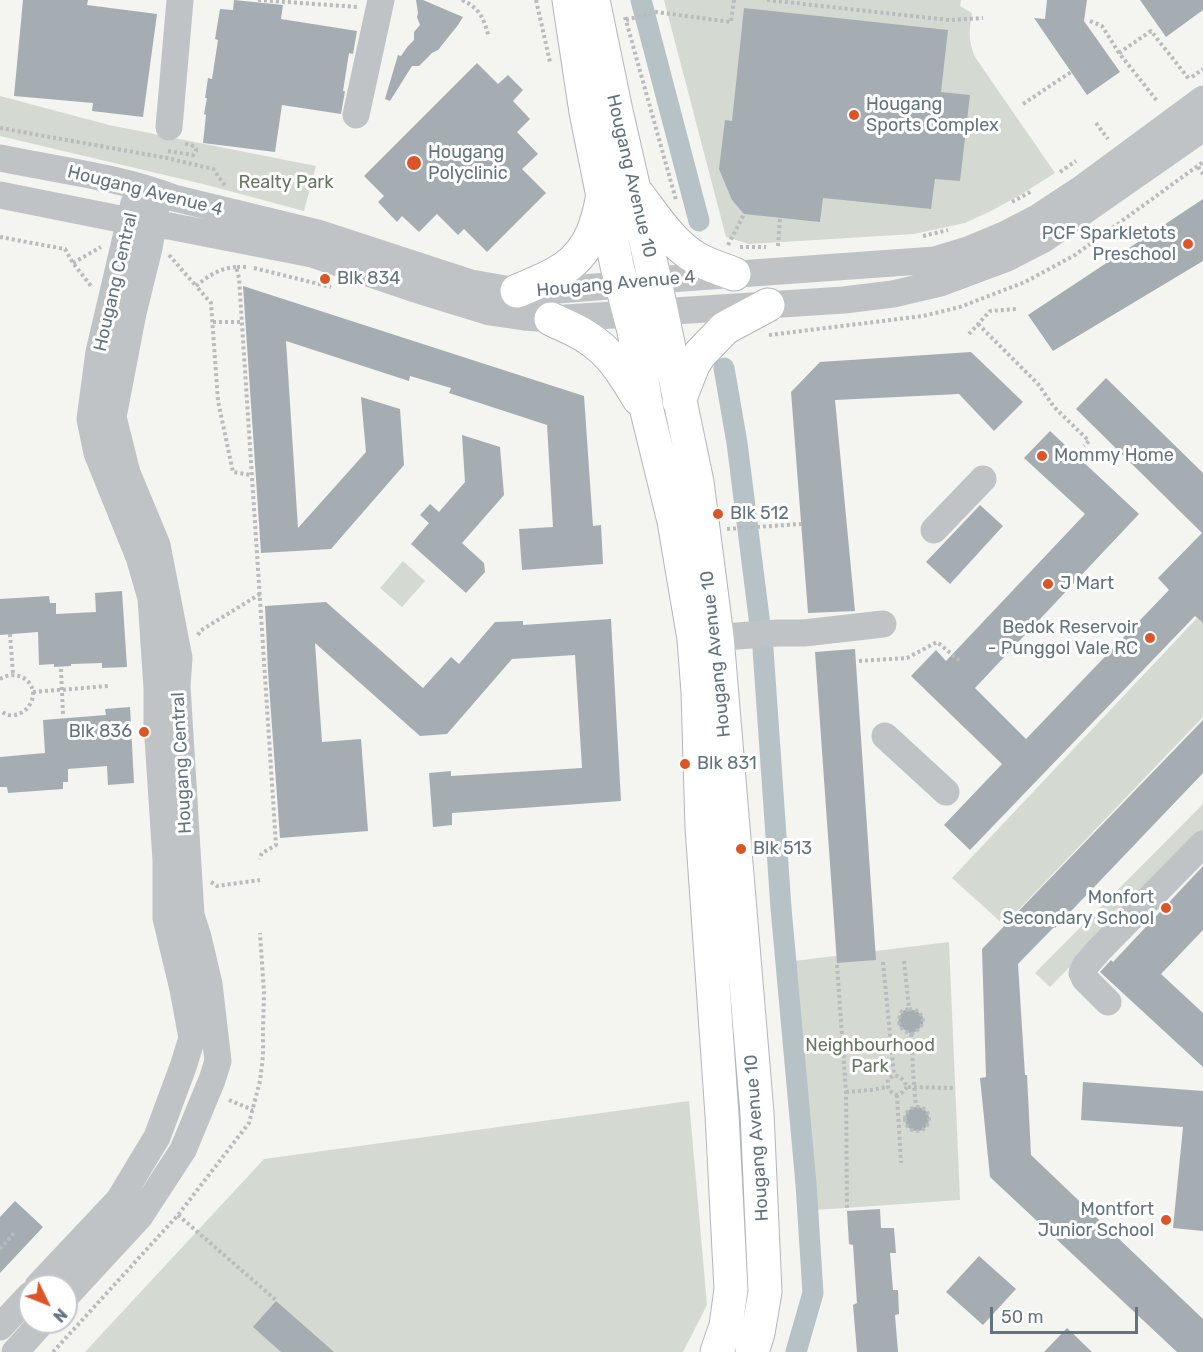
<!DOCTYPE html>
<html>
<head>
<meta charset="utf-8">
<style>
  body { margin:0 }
  #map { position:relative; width:1203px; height:1352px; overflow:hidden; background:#f4f4f0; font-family:Rubik,sans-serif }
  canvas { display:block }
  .north { position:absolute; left:18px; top:1274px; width:60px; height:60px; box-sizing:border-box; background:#fff; border:2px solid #c1c7cc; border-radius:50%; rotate:133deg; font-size:16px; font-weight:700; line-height:24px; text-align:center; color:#637380 }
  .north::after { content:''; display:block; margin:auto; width:21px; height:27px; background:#dd5426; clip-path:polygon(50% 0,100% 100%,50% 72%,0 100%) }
  .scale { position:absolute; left:990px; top:1307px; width:148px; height:27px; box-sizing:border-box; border:3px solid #637380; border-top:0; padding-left:8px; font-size:18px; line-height:21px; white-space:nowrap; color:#637380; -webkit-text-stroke:4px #fff; paint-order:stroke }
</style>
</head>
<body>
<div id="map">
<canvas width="1203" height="1352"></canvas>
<div class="north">N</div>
<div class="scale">50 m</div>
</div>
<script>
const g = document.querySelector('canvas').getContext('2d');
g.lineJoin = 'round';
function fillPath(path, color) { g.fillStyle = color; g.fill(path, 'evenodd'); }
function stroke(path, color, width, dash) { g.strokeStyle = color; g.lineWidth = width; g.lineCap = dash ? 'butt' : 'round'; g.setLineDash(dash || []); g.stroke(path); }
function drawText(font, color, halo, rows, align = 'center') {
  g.font = font + ' Rubik,sans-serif'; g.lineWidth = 6; g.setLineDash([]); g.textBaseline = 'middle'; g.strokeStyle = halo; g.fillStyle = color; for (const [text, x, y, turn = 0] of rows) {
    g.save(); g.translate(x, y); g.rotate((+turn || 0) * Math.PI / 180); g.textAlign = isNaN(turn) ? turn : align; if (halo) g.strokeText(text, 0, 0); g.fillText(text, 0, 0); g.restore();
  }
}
fillPath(new Path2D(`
  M 664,0 L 961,0 L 960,6 L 972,13 C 969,31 968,40 975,57 L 1055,173 L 1020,195 L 991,211 L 965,223 L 914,234 L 749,244 L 726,237 Z
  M 0,96 L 109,125 L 316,166 L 304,211 L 207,185 L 0,136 Z
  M 403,561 L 425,581 L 402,607 L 380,588 Z
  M 1197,618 L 1203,623 L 1203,717 L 1004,925 L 952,878 Z
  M 1203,804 L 1203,832 L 1050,987 L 1035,973 Z
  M 949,942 L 960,1200 L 801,1211 L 778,963 Z
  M 689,1101 L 707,1305 L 683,1352 L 85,1352 L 264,1159 Z`), '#d4dad1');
stroke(new Path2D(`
  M 641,0 L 699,221
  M 724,368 L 737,443 L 763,649 L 781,908 L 806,1184 L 813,1293 L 796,1352`), '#b6c2c6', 21);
fillPath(new Path2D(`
  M 23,0 L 88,0 L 87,5 L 157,14 L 143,117 L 92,111 L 93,103 L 14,96 Z
  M 234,0 L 283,5 L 281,19 L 357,31 L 353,54 L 349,53 L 343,91 L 345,91 L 341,114 L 282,105 L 275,152 L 203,143 L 206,115 L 204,114 L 207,98 L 205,98 L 208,78 L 212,79 L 218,40 L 215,39 L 220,9 L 233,10 Z
  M 416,0 L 423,0 L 463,17 L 458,25 L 438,50 L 432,53 L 419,66 L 412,66 L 390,101 L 385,99 L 398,55 L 401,56 L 408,46 L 414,40 L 414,32 L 420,25 L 417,17 L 418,13 Z
  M 1047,0 L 1087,0 L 1084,21 L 1120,72 L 1087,95 L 1034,18 L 1045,19 Z
  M 1140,0 L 1203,0 L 1203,10 L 1166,37 Z
  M 744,8 L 948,30 L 941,92 L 970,95 L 960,181 L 935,179 L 931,209 L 823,198 L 820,222 L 744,214 L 732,200 L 719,169 L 725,120 L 732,121 Z
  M 477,63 L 498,84 L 508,75 L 523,90 L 513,101 L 530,119 L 517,132 L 538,154 L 522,169 L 546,193 L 487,252 L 464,229 L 458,235 L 437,214 L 419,232 L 402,216 L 397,222 L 378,202 L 384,196 L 364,176 Z
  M 1203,199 L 1203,261 L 1053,351 L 1028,315 Z
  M 243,286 L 584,396 L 593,526 L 601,525 L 603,564 L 522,570 L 519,529 L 553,527 L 547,425 L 449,393 L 451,388 L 410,376 L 409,381 L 286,341 L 298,528 L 366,452 L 361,397 L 400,409 L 404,465 L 331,549 L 261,553 Z
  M 971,352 L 1023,402 L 994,431 L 959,394 L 835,400 L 855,611 L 808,613 L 791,392 L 820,362 Z
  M 1106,378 L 1203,473 L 1203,623 L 1195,616 L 970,850 L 944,825 L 1002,764 L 911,676 L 936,650 L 946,661 L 1085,514 L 1024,458 L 1050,431 L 1139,514 L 975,688 L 1026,739 L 1169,590 L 1158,578 L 1202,533 L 1076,409 Z
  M 462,435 L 500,447 L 504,495 L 462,543 L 484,563 L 485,572 L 466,593 L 411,544 L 429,523 L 420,515 L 430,504 L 439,512 L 465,482 Z
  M 980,505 L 1003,526 L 950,584 L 926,562 Z
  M 122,591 L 127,667 L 102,668 L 102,663 L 71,664 L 71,666 L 54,667 L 54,664 L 39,665 L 38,632 L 0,635 L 0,599 L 49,596 L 50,603 L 56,603 L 56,614 L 96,612 L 95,593 Z
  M 326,602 L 423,688 L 451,657 L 459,664 L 495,622 L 523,621 L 523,625 L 611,619 L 621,801 L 452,813 L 452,825 L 433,827 L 429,773 L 451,771 L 451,776 L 582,768 L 575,655 L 512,659 L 447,734 L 420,736 L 315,643 L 322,742 L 361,739 L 368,831 L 280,838 L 268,671 L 265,606 Z
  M 855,649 L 876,960 L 837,963 L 815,652 Z
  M 130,707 L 134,783 L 108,785 L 107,766 L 68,769 L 68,782 L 63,782 L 63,789 L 8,793 L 7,787 L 0,787 L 0,757 L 45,753 L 43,720 L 106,715 L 105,709 Z
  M 1203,720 L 1203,773 L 1055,928 L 1054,927 L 1018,964 L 1025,1075 L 1027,1075 L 1031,1155 L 1203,1319 L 1203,1352 L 1177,1352 L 990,1177 L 980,1078 L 986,1077 L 982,949 Z
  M 1203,866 L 1203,930 L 1161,974 L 1203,1013 L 1203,1067 L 1100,972 L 1111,960 L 1113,962 Z
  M 909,1009 L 917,1011 L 923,1017 L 923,1024 L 918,1030 L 911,1034 L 900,1027 L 898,1022 L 902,1011 Z
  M 1083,1082 L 1203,1091 L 1203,1231 L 1173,1228 L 1183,1127 L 1081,1120 Z
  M905 1119a12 12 0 1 1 24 0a12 12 0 1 1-24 0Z
  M 15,1201 L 43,1227 L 0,1273 L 0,1217 Z
  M 880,1209 L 881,1228 L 894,1228 L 896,1253 L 890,1253 L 893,1290 L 898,1290 L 899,1314 L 895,1315 L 898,1352 L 857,1352 L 853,1305 L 857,1303 L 853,1245 L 849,1244 L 847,1211 Z
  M 979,1256 L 1016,1289 L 983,1325 L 946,1292 Z
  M 276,1301 L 334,1352 L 281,1352 L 253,1327 Z
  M 1067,1328 L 1092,1352 L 1044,1352 Z`), '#a5adb2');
const major = new Path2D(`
  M 569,0 L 586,112 L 617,266 L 634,331 L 647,411 L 674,521 L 694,639 L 698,692 L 702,827 L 722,1115 L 731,1289 L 726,1326 L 717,1352
  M 593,0 L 616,111 L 655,281 L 697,482 L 717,637 L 757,1113 L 765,1292 L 758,1333 L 752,1352
  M 639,196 C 655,217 672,244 696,258 C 707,265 722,269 734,274
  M 517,291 C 551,277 578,268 593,232 C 597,222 600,210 602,200
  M 551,319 C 563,325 577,330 588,338 C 612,353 625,376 639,399
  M 679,401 L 693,365 L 700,354 L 725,328 L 768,305`);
stroke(major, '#b2b6ba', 35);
stroke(new Path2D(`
  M 258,0 L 358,7
  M 462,0 C 481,9 483,18 489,37
  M 536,0 L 550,62
  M 767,0 L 949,20 L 983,18
  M 625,17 L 676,200
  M 626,20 L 656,12 L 731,22 L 734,0
  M 1090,21 L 1102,26 L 1119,53 L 1158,102
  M 1119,53 L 1151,31 L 1189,79
  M 1192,77 L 1203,69
  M 1023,104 L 1071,72
  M 1096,123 L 1108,139
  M 0,128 L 167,158 L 213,169 L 226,187
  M 168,151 L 193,155 L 196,151 L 196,149 L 194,146 L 183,143
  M 1198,167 L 1203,174
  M 1060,172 L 1076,161
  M 1012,202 L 1032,191
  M 923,236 L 948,230
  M 0,237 L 65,249 L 73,263 L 91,286
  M 728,245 L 744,214
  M 778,246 L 780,218
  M 740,247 L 766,247
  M 169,255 L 196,286
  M 73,263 L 101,247
  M 236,267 C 220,268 208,276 196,286 L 211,303 L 218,401 L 233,472 L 251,475
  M 246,267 L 236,267 L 239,278 L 276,845 L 262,853 L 259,859
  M 254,268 L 331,287
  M 213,322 L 242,322
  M 978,324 L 1038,384 L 1054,407 L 1089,441 L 1084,446
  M 969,334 L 990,311 L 1016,309
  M 769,335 L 923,316 L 960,307 L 1025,282 L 1075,255 L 1203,162
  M 727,529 L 801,524
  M 10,634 L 13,674
  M 198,635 L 200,631 L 260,594
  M 859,661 L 907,658 L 937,642 L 960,661
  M 61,669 L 63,715
  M 0,679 C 12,671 31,676 33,692 C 34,705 22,717 9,715 C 6,714 3,713 0,711
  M 33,692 L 109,686
  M 211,882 L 217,886 L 260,880
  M 904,961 L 909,1009
  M 883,962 L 894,1075
  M 837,965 L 846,1092 L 847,1211
  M 909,1009 L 917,1011 L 923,1017 C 923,1026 919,1030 911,1034 C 899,1029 896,1023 902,1011 Z
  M 911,1034 L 914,1086 L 916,1106
  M 907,1087 L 903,1092 L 897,1095 C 888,1091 887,1088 888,1079 L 894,1075 C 901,1077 904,1080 907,1087 L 955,1088
  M 846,1092 L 871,1090 L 887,1087
  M 897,1095 L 901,1163
  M 229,1100 L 253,1110
  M905 1119a12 12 0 1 1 24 0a12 12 0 1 1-24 0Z
  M 178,1215 L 277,1301
  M 0,1249 L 16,1231
  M 53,1352 L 178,1215 L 249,1123 L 260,1081 L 263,1056 L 263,1030 L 264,992 L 260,933`), '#b9bbbd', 4, [3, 3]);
stroke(new Path2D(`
  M 356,115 L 381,0
  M 169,127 L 180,0
  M 0,158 C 58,170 119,177 174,198 L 318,233 L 471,283 L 517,291 L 533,292 L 621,285 L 669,279 L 935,260 L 968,250 L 1004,235 L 1037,218 L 1081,189 L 1203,99
  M 0,195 L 130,221 L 169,226 L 312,254 L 412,288 L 490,312 L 524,317 L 551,319 L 844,300 L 893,294 L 940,283 L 1007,258 L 1044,239 L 1203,128
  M 934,530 L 983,479
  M 698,639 L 777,633 L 804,633 L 883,624
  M 885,736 L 946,792
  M 1108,1002 L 1085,979 L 1082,973 L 1085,966 L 1099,950 L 1203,844
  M 38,1286 L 119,1200 L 157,1137 L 183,1067 L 192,1038 L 183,989 L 166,918 L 166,860 L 157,723 L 157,688 L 151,598 L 139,557 L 97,453 L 90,419 L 99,352 L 134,203
  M 66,1296 L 140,1216 L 183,1150 L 212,1080 L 218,1061 L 209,984 L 198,937 L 191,915 L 177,686 L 179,658 L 157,545 L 127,473 L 113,417 L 133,313 L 149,248 L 156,208
  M 0,1327 L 30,1295
  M 15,1352 L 42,1322`), '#bfc3c6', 27);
stroke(major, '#fff', 33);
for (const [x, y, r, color] of [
  [854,115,6,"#dd5426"],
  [414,163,8,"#dd5426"],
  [1188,244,6,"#dd5426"],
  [325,279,6,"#dd5426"],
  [1042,456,6,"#dd5426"],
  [718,514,6,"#dd5426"],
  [1048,584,6,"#dd5426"],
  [1150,638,6,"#dd5426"],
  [144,732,6,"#dd5426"],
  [685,764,6,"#dd5426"],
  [741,849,6,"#dd5426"],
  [1166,908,6,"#dd5426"],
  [1166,1220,6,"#dd5426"]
]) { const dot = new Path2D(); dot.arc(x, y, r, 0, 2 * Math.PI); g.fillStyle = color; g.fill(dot); stroke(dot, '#fff', 2); }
drawText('18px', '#637380', '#fff', [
  ["Hougang",866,105],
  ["Sports Complex",866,126],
  ["Hougang",428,153],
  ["Polyclinic",428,174],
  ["PCF Sparkletots",1176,234,"right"],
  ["Preschool",1176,255,"right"],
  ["Blk 834",337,279],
  ["Mommy Home",1054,456],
  ["Blk 512",730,514],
  ["J Mart",1060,584],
  ["Bedok Reservoir",1138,628,"right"],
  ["- Punggol Vale RC",1138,649,"right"],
  ["Blk 836",132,732,"right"],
  ["Blk 831",697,764],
  ["Blk 513",753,849],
  ["Monfort",1154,898,"right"],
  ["Secondary School",1154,919,"right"],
  ["Montfort",1154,1210,"right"],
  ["Junior School",1154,1231,"right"]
], 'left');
drawText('18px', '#637380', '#fff', [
  ["Hougang Avenue 10",631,176,77],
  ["Hougang Avenue 4",145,191,14],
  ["Hougang Central",116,282,-77],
  ["Hougang Avenue 4",616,284,-5],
  ["Hougang Avenue 10",716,654,-96],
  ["Hougang Central",182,763,-93],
  ["Hougang Avenue 10",757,1138,-94]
]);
drawText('18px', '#667762', '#fff', [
  ["Realty Park",286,183],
  ["Neighbourhood",870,1046],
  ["Park",870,1067]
]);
</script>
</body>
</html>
